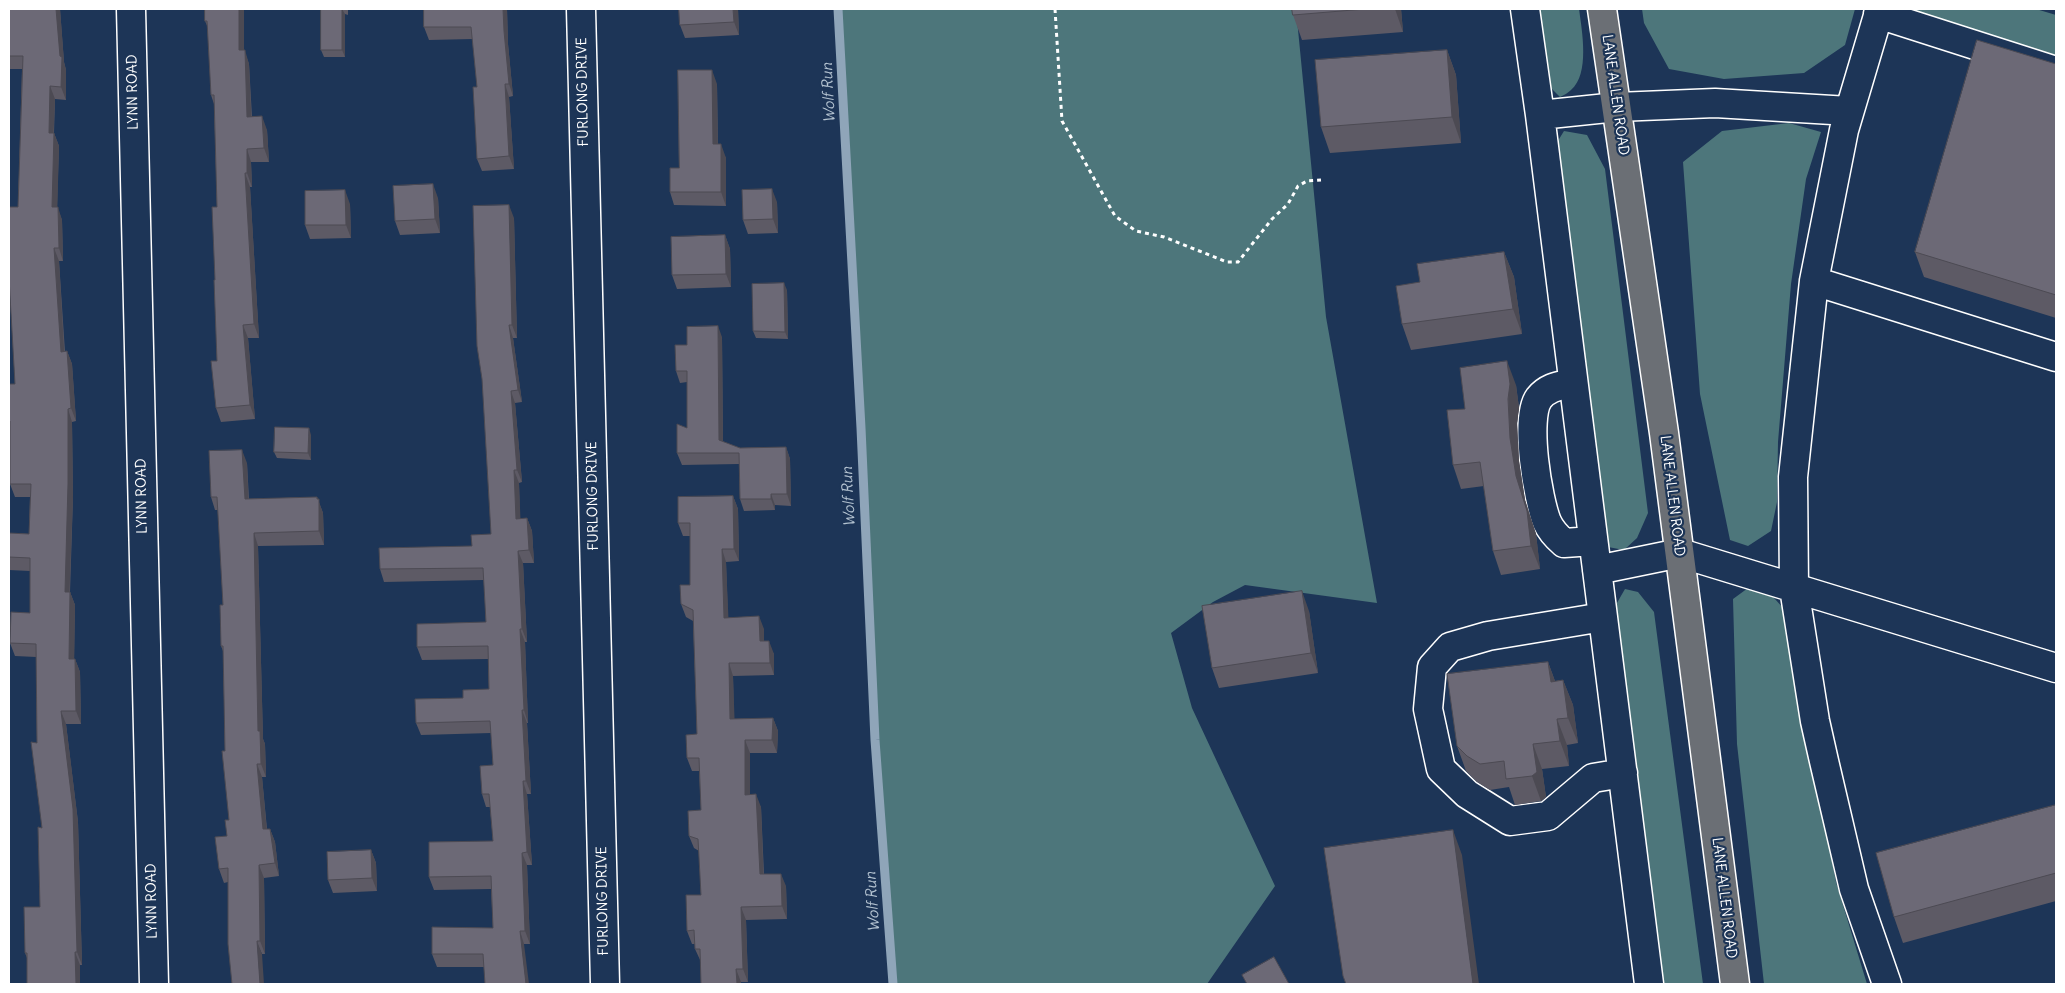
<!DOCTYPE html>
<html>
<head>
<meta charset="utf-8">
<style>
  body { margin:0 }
  #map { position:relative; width:2065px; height:993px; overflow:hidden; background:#1d3557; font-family:Delius,sans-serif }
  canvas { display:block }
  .frame { position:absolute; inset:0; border:10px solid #fff; pointer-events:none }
</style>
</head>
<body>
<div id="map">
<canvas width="2065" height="993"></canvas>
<div class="frame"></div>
</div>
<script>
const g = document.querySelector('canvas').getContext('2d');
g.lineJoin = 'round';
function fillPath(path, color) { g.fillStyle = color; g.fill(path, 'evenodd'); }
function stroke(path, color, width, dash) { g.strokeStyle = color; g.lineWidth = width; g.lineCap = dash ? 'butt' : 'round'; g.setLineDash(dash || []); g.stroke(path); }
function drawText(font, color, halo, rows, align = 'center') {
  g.font = font + ' Delius,sans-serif'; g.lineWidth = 4.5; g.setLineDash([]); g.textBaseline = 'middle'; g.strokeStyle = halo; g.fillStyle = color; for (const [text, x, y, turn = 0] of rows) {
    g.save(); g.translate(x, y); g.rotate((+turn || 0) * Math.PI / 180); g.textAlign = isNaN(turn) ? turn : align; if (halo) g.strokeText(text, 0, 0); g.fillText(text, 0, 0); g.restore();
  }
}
fillPath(new Path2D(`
  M 836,9 L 1296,9 L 1326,317 L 1377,603 L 1245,585 L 1213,602 L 1171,633 L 1192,708 L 1275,886 L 1207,984 L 893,984 Z
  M 1537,9 L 1579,9 C 1582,31 1590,74 1571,90 C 1568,93 1564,95 1560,97 L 1550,87 L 1546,75 Z
  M 1642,9 L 1855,9 L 1845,45 L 1804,73 L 1724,79 L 1669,69 L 1644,23 Z
  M 1905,9 L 2036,9 L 2056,15 L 2056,61 Z
  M 1789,123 L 1821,132 L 1806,179 L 1791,284 L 1778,442 L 1777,502 L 1771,531 L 1748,546 L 1730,540 L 1700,394 L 1683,162 L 1722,131 Z
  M 1564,131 L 1587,135 L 1605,169 L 1648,513 L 1637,538 L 1624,550 L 1608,547 L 1556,144 Z
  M 1748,588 L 1765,588 L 1784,609 L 1836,882 L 1867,984 L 1764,984 L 1737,744 L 1733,599 Z
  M 1625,589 L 1638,592 L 1654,612 L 1703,984 L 1662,984 L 1614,608 Z`), '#4d767b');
stroke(new Path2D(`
  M 838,9 L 861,428 L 875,740 L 893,984`), '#8fa5b9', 9);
const minor = new Path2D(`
  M 131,9 L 154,984
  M 581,9 L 605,984
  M 1525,9 L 1540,115 L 1617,107 L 1715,103 L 1849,111
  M 1880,9 L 1844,130 L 1814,281 L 1793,477 L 1794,588 L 1815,721 L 1824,761 L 1854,889 L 1887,984
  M 1878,14 L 2056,71
  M 1540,115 L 1649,984
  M 1814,281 L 2056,357
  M 1572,383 C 1559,386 1548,387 1539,398 C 1524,418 1538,500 1547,522 C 1551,531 1557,537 1564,543 L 1593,541
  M 1597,570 L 1680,553 L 2056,668
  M 1603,617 L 1488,636 L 1450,647 L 1432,667 L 1428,709 L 1441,769 L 1467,794 L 1510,821 L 1548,816 L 1593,778 L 1623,773`);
const major = new Path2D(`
  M 1602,9 L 1664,433 L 1735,984`);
stroke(minor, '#fff', 31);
stroke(major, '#fff', 31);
stroke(new Path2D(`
  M 1055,9 L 1062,121 L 1115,216 L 1136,231 L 1164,237 L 1227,262 L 1238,262 L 1272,219 L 1288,204 L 1298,186 L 1307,181 L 1321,180`), '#fff', 3, [4, 4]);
stroke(minor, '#1d3557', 28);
stroke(major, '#6b6f75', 28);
fillPath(new Path2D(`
  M 9,9 L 60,9 L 64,62 L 66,70 L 66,100 L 55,99 L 54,133 L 59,146 L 57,207 L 62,220 L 63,261 L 59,261 L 65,352 L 67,351 L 72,364 L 76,421 L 72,422 L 73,497 L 70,592 L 75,605 L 74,659 L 75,659 L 80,672 L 81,724 L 66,724 L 78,822 L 82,965 L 80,965 L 80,984 L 27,984 L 27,958 L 25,953 L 40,907 L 42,828 L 37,743 L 36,657 L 15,656 L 10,643 L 30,613 L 30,571 L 9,570 L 9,533 L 29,534 L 30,497 L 15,497 L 10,484 L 10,434 L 9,434 L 9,384 L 15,384 L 18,207 L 22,69 L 10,69 L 9,66 Z
  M 205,9 L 244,9 L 244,50 L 249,64 L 252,117 L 267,130 L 269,162 L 251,162 L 252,187 L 250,187 L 259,338 L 248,338 L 255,419 L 221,422 L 216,408 L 217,361 L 215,280 L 217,207 L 214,104 L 211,95 L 208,28 L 205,21 Z
  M 321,9 L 348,9 L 348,15 L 345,14 L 345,57 L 324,57 L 321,50 Z
  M 507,9 L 508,44 L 513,96 L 509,97 L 514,169 L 482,171 L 477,159 L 477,87 L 473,39 L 429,40 L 424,27 Z
  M 679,9 L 738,9 L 739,35 L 685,38 L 680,25 Z
  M 1292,9 L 1401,9 L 1403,32 L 1302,40 L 1293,15 Z
  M 1447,50 L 1456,75 L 1461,143 L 1330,153 L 1321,127 Z
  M 2056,64 L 2056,318 L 1924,277 L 1915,252 Z
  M 717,84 L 718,144 L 726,158 L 726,206 L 674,205 L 670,192 L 679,168 Z
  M 438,198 L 440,233 L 400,235 L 395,221 Z
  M 777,202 L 778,233 L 748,234 L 743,220 Z
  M 350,204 L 351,238 L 310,239 L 305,225 Z
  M 514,218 L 517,338 L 513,338 L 522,402 L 515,403 L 522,482 L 519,483 L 520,519 L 527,518 L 532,531 L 534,563 L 523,563 L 527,642 L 525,642 L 528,723 L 527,723 L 531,794 L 527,794 L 532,865 L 527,865 L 530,944 L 524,944 L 484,967 L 437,967 L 432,954 L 493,928 L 491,889 L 434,890 L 429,877 L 493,841 L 490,807 L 486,807 L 482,794 L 493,765 L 491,733 L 421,735 L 416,723 L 463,698 L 489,689 L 488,659 L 422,660 L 417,647 L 486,622 L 484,580 L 384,582 L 380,569 L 472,546 L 491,534 Z
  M 725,235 L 730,249 L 731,287 L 677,289 L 672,275 Z
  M 1504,252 L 1514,277 L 1522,334 L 1411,350 L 1402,324 L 1420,282 Z
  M 787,290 L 788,339 L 756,338 L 753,331 Z
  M 722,337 L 723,442 L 740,448 L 786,447 L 790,459 L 791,506 L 775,505 L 775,510 L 744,511 L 740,499 L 739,464 L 682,465 L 677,453 L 687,428 L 687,382 L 680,383 L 676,371 L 687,345 Z
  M 1516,385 L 1519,408 L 1517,423 L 1519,461 L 1525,500 L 1536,534 L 1540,569 L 1501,575 L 1493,551 L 1484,486 L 1461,489 L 1453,465 L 1465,409 Z
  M 311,435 L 311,460 L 277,458 L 274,452 Z
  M 247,463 L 249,499 L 317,497 L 323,513 L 324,545 L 258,546 L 263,739 L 265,744 L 266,777 L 262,777 L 267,829 L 270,829 L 275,842 L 279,876 L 264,878 L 265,954 L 262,954 L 228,882 L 224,883 L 219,869 L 227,836 L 229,820 L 225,751 L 223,651 L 221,646 L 223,605 L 218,510 L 215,510 L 211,497 Z
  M 733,496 L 738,509 L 739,561 L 726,562 L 728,618 L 764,629 L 764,641 L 774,654 L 774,675 L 733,676 L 734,719 L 773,718 L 778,731 L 777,753 L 750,753 L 750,794 L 761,807 L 764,874 L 786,886 L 787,919 L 746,920 L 748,982 L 741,982 L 741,984 L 701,984 L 701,962 L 695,949 L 695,944 L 692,944 L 687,931 L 701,895 L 699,851 L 694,848 L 689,836 L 701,810 L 699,771 L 692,771 L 687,758 L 697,734 L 693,621 L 686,617 L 681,604 L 690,585 L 690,536 L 683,536 L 678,523 Z
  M 1309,611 L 1318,673 L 1219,688 L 1212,668 Z
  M 1548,662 L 1555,681 L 1563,680 L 1573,705 L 1578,743 L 1567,745 L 1569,766 L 1542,769 L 1546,797 L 1541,801 L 1515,805 L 1509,787 L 1490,790 L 1477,782 L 1466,771 L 1457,746 Z
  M 2056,805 L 2056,901 L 1903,943 L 1894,917 Z
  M 371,850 L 376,863 L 377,891 L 333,893 L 328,880 Z`), '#5d5a65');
fillPath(new Path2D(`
  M 56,9 L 60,9 L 64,62 L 66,70 L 66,100 L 61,87 Z
  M 239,9 L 244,9 L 244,64 L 239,50 Z
  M 342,9 L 345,14 L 345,57 L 342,50 Z
  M 503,9 L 507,9 L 508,44 L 513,96 L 509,84 L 504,31 Z
  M 733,9 L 738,9 L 739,35 L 734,22 Z
  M 1395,9 L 1401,9 L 1403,32 Z
  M 245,50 L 249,64 L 252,131 L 247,117 Z
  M 1447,50 L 1456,75 L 1461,143 L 1452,117 Z
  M 712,70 L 717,84 L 718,157 L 713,144 Z
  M 505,84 L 509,97 L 514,169 L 509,156 Z
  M 50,86 L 55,99 L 53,146 L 49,133 Z
  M 262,116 L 267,130 L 269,162 L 264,148 Z
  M 54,133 L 59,146 L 57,220 L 52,207 Z
  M 721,144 L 726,158 L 726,206 L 721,192 Z
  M 247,149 L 251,162 L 252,187 L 247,173 Z
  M 245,173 L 250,187 L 259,338 L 254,324 Z
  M 433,184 L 438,198 L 440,233 L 435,219 Z
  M 772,189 L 777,202 L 778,233 L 773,219 Z
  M 345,190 L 350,204 L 351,238 L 346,225 Z
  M 509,205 L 514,218 L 517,338 L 512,325 Z
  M 58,207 L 62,220 L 63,261 L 59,248 Z
  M 725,235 L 730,249 L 731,287 L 726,274 Z
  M 54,248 L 59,261 L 65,365 L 61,352 Z
  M 1504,252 L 1514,277 L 1522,334 L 1513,309 Z
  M 784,283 L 787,290 L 788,339 L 785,332 Z
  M 243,325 L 248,338 L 255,419 L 250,405 Z
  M 509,325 L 513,338 L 522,402 L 518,390 Z
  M 718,326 L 722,337 L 723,451 L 719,440 Z
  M 67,351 L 72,364 L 76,421 L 71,408 Z
  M 1507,361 L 1516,385 L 1519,408 L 1517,423 L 1519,461 L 1525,500 L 1536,534 L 1540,569 L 1531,546 L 1516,476 L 1510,438 Z
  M 511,391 L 515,403 L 522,482 L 517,470 Z
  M 68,409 L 72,422 L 73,497 L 69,605 L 65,592 Z
  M 309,428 L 311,435 L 311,460 L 308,453 Z
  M 786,447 L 790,459 L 791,506 L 787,494 Z
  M 242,450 L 247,463 L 249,512 L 245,499 Z
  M 514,470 L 519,483 L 521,532 L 516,519 Z
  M 771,494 L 775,505 L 775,510 L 771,499 Z
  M 733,496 L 738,509 L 739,561 L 734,549 Z
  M 317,497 L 323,513 L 324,545 L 319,531 Z
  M 527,518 L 532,531 L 534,563 L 529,550 Z
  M 254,533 L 258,546 L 263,739 L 265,744 L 266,777 L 261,764 L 258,731 Z
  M 722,549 L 726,562 L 729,631 L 724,618 Z
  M 518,551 L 523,563 L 527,642 L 522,629 Z
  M 1302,591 L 1309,611 L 1318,673 L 1311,653 Z
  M 70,592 L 75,605 L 74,672 L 69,659 Z
  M 759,616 L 764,629 L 764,654 L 760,641 Z
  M 520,629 L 525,642 L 528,723 L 524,710 Z
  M 769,641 L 774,654 L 774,675 L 770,663 Z
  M 75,659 L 80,672 L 81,724 L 76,711 Z
  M 1548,662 L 1557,687 L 1551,682 Z
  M 729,663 L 733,676 L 735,732 L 730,719 Z
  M 1563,680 L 1573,705 L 1578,743 L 1568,718 Z
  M 522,710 L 527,723 L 531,794 L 526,781 Z
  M 61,711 L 66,724 L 78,822 L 82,965 L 77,952 Z
  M 773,718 L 778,731 L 777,753 L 772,740 Z
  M 1557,719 L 1567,745 L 1569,766 L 1560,741 Z
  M 745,740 L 750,753 L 750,808 L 745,795 Z
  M 1533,744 L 1542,769 L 1546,797 L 1541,801 L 1532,776 Z
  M 257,764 L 262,777 L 268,843 L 263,829 Z
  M 523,781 L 527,794 L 532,865 L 527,852 Z
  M 756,794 L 761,807 L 764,887 L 760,874 Z
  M 270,829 L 275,842 L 279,876 L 275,863 Z
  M 1453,830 L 1462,855 L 1479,984 L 1473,984 Z
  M 371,850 L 376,863 L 377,891 L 372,878 Z
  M 522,853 L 527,865 L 530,944 L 525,931 Z
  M 259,865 L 264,878 L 265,954 L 260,941 Z
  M 781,874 L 786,886 L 787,919 L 782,906 Z
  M 741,907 L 746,920 L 748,982 L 743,969 Z
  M 520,931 L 524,944 L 529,984 L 526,984 Z
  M 257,941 L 262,954 L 264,984 L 260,984 Z
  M 75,952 L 80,965 L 80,984 L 76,984 Z
  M 736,969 L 741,982 L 741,984 L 737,984 Z`), '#4c4a53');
const building = new Path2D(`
  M 9,9 L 56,9 L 60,56 L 62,57 L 61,87 L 50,86 L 49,133 L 54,133 L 52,207 L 58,207 L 59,248 L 54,248 L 61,352 L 67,351 L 71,408 L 68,409 L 68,484 L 65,592 L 70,592 L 69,659 L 75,659 L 76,711 L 61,711 L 73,809 L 77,952 L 75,952 L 76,984 L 27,984 L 27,953 L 25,953 L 24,907 L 40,907 L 38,827 L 42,828 L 31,742 L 37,743 L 36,644 L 10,643 L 11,612 L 30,613 L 30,558 L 9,557 L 9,533 L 29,534 L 31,484 L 10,484 L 10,421 L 9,421 L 9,384 L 15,384 L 9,278 L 9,207 L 18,207 L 23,56 L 9,56 Z
  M 205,9 L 239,9 L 239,50 L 245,50 L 247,117 L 262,116 L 264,148 L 247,149 L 247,173 L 245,173 L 254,324 L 243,325 L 250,405 L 216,408 L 211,361 L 217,361 L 214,280 L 215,280 L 212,207 L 217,207 L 214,95 L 211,95 L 207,21 L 205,21 Z
  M 321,9 L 342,9 L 342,50 L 321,50 Z
  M 424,9 L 503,9 L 504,31 L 509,84 L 505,84 L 509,156 L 477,159 L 473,87 L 477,87 L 471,27 L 424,27 Z
  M 679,9 L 733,9 L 734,22 L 680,25 Z
  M 1292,9 L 1365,9 L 1293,15 Z
  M 1977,40 L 2056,64 L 2056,295 L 1915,252 Z
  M 1447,50 L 1452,117 L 1321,127 L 1315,60 Z
  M 678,70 L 712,70 L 713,144 L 721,144 L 721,192 L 670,192 L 670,168 L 679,168 Z
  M 433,184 L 435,219 L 395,221 L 393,186 Z
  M 772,189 L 773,219 L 743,220 L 742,190 Z
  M 345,190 L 346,225 L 305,225 L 305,191 Z
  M 509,205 L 512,325 L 509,325 L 518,390 L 511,391 L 517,470 L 514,470 L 516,519 L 527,518 L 529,550 L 518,551 L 522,629 L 520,629 L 524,710 L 522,710 L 526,781 L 523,781 L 527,852 L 522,853 L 525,931 L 520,931 L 526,984 L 485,984 L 483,954 L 432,954 L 432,927 L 493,928 L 491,876 L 429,877 L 429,842 L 493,841 L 489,794 L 482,794 L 480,766 L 493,765 L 490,721 L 416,723 L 415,699 L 463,698 L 463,690 L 489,689 L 488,646 L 417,647 L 417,624 L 486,622 L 483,568 L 380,569 L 379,548 L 472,546 L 471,535 L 491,534 L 482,379 L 477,346 L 473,206 Z
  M 725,235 L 726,274 L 672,275 L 671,237 Z
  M 1504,252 L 1513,309 L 1402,324 L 1396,286 L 1420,282 L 1417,264 Z
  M 784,283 L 785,332 L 753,331 L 752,284 Z
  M 718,326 L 719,440 L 740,448 L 786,447 L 787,494 L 771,494 L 771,499 L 740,499 L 739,453 L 677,453 L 677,424 L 687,428 L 687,371 L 676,371 L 675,345 L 687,345 L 687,327 Z
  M 1507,361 L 1510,384 L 1508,399 L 1510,438 L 1516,476 L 1527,511 L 1531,546 L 1493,551 L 1480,462 L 1453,465 L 1447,410 L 1465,409 L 1460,368 Z
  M 275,427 L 309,428 L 308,453 L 274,452 Z
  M 242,450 L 245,499 L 317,497 L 317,499 L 319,499 L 319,531 L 254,533 L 258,731 L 260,731 L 261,764 L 257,764 L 263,829 L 270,829 L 275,863 L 259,865 L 260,941 L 257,941 L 260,984 L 232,984 L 228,944 L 228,868 L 219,869 L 215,837 L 227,836 L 225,820 L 229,820 L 222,751 L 225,751 L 223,646 L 221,646 L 220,605 L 223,605 L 217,497 L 211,497 L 209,451 Z
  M 733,496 L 734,549 L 722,549 L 724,618 L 759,616 L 760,641 L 769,641 L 770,663 L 729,663 L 730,719 L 773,718 L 772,740 L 745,740 L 745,795 L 756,794 L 760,874 L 781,874 L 782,906 L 741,907 L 743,969 L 736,969 L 737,984 L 701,984 L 700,949 L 695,949 L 694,930 L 687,931 L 686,895 L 701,895 L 698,839 L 689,836 L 688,811 L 701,810 L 699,758 L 687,758 L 686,735 L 697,734 L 693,610 L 681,604 L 680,585 L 690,585 L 690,523 L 678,523 L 678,497 Z
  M 1302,591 L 1311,653 L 1212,668 L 1202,606 Z
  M 1548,662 L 1551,682 L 1563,680 L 1568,718 L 1557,719 L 1560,741 L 1533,744 L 1537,772 L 1532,776 L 1506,779 L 1504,761 L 1480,764 L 1467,756 L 1457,746 L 1447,674 Z
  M 2056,805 L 2056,873 L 1894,917 L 1876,853 Z
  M 1453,830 L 1473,984 L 1346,984 L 1343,976 L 1324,848 Z
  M 371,850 L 372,878 L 328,880 L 327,852 Z
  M 1274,957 L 1289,984 L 1247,984 L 1242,975 Z`);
fillPath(building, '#6c6976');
stroke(building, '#4c4a53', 1);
drawText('14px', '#fff', '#1d3557', [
  ["LYNN ROAD",133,92,-91],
  ["FURLONG DRIVE",583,92,-91],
  ["LANE ALLEN ROAD",1615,95,82],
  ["LYNN ROAD",142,496,-91],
  ["FURLONG DRIVE",593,496,-91],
  ["LANE ALLEN ROAD",1672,496,83],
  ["LANE ALLEN ROAD",1724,898,83],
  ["LYNN ROAD",152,901,-91],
  ["FURLONG DRIVE",603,901,-91]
]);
drawText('italic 15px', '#b4c3d1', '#1d3557', [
  ["Wolf Run",829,93,-93],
  ["Wolf Run",849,497,-93],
  ["Wolf Run",873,902,-94]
]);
</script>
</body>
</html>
